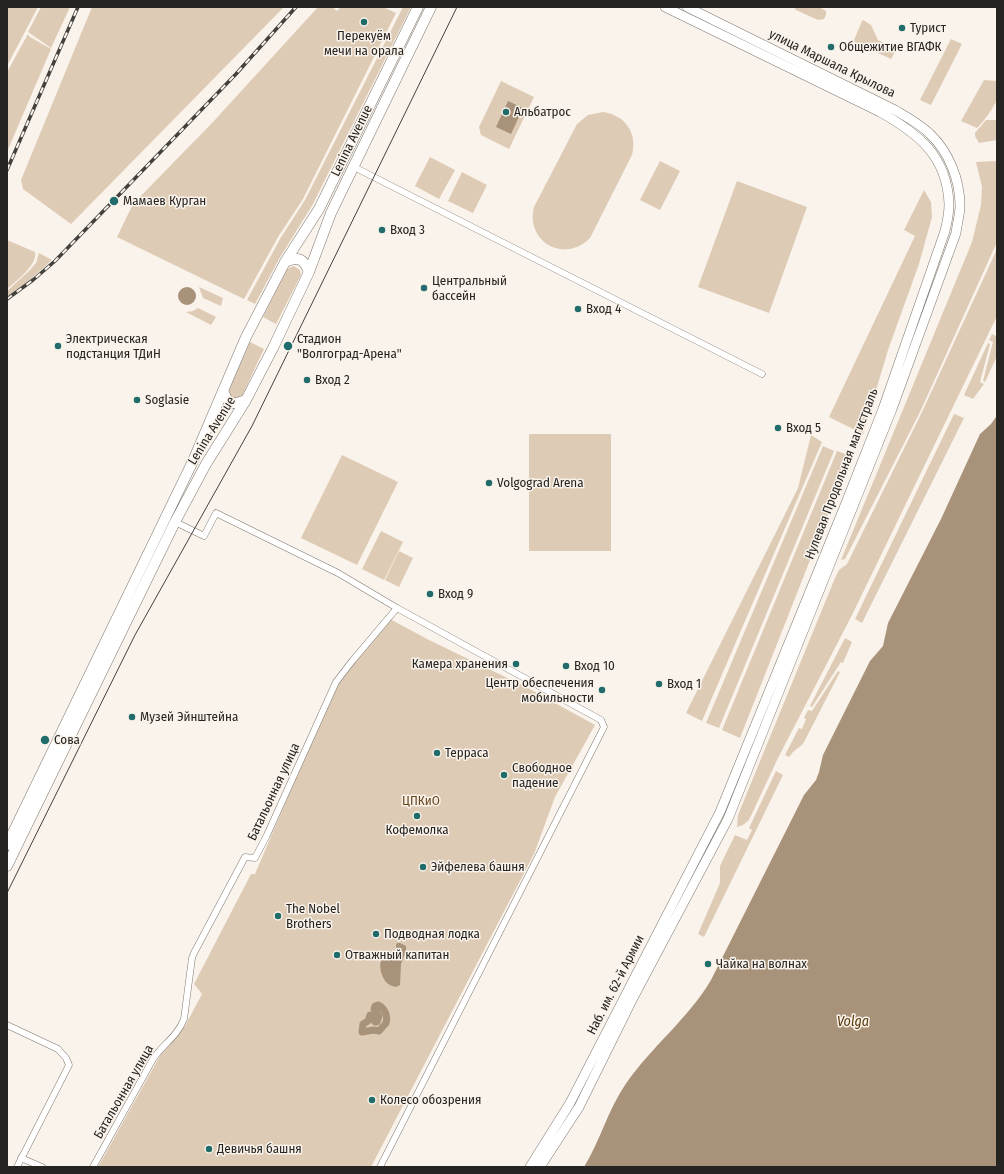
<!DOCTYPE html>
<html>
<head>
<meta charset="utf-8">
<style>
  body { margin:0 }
  #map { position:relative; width:1004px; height:1174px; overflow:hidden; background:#faf3eb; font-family:"Fira Sans Condensed",sans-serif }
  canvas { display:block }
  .frame { position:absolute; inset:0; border:8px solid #262421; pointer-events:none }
</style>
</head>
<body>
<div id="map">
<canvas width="1004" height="1174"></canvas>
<div class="frame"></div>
</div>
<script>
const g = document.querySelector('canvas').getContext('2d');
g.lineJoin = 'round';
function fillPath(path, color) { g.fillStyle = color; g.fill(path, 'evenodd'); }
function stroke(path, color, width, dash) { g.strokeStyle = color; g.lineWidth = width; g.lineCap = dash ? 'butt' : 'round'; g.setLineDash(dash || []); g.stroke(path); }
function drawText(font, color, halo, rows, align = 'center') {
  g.font = font + ' "Fira Sans Condensed",sans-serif'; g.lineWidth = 3; g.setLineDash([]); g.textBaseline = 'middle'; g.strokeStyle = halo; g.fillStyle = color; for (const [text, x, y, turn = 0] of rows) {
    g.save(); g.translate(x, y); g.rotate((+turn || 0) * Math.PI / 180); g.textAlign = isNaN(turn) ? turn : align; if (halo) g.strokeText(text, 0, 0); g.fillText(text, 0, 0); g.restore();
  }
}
fillPath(new Path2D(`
  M 7,7 L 38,7 L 7,66 Z
  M 41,7 L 70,7 L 51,48 L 28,32 Z
  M 92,7 L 284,7 L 71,224 L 23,189 L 21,180 Z
  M 318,7 L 332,7 L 337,11 L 341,7 L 383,7 L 396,13 L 303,199 L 278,237 L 244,299 L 117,237 L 133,204 L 213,122 Z
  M 403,7 L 411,7 L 313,204 L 279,259 L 255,304 L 247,300 L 280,239 L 305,200 Z
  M 794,7 L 819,7 L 826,11 L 826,15 L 824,19 L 818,20 L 796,10 Z
  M 863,20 L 871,25 L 878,40 L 896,50 L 891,59 L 856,43 L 854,40 L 862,21 Z
  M 28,34 L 30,37 L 51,49 L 7,152 L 7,72 Z
  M 951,39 L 962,44 L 931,105 L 920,100 Z
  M 984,80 L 997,81 C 997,87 998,93 997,98 C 996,105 982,124 977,128 L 961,121 Z
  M 501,81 L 534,97 L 509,149 L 481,135 L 479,127 Z
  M 603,112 C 625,115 638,133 632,155 L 590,238 C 565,264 525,242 534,207 L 577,124 L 588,115 Z
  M 986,120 L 997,120 L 997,140 L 979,143 L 975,136 L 975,133 Z
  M 430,157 L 455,170 L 439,199 L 415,186 Z
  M 660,161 L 680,171 L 660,210 L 640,200 Z
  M 995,161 L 997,163 L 997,242 L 920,412 L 845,559 L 841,560 L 972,242 L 981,205 L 982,187 L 976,162 Z
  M 462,172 L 487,185 L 473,213 L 448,201 Z
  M 737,181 L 807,207 L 769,313 L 698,287 Z
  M 924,190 L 931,202 L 932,217 L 919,264 L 888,350 L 863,434 L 829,417 L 915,236 L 904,230 Z
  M 7,240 L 35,252 C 38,265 16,281 7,289 Z
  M 997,249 L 997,316 L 851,617 L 778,758 L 749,820 L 743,825 L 737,827 L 738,815 L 835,578 L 839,570 L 847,564 L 922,412 Z
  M 39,253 L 52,260 L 22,287 L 7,297 L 7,291 L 29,271 L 36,263 Z
  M 294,266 L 300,270 L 301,275 L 276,324 L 263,317 L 287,269 Z
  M 199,287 L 223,298 L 221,306 L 203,298 Z
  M 198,308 L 216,317 L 211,325 L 186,312 L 193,311 Z
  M 992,334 L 996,336 L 997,334 L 997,356 L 985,382 L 983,381 L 993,342 L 989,340 Z
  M 250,342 L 264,349 L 241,398 L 236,399 L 231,397 L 228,390 Z
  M 988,343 L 990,344 L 980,382 L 984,384 L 973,399 L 964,395 Z
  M 954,414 L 964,418 L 862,623 L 855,619 Z
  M 529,434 L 611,434 L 611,551 L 529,551 Z
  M 811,435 L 822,442 L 702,721 L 686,713 L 798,488 Z
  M 823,446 L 834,451 L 719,728 L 706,723 Z
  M 837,451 L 851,456 L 740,738 L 722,730 Z
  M 342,455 L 398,482 L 357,565 L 301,538 Z
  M 381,531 L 403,542 L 384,580 L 362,569 Z
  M 399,551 L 413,558 L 399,587 L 385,580 Z
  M 390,619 L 429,640 L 526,687 L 595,725 L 555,797 L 534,854 L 371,1167 L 98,1167 L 161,1054 L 185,1026 L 202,994 L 194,984 L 251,874 L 255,874 L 335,686 Z
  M 845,638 L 852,642 L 843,663 L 841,662 L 812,707 L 810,706 Z
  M 838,671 L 840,672 L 803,744 L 793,752 L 789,757 L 785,755 L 799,728 L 802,729 L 806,719 L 804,718 L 808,710 L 812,711 Z
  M 776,771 L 783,775 L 704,937 L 698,934 L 720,883 L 720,866 L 735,835 L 747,840 L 752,830 L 749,828 Z`), '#decbb5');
fillPath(new Path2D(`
  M 508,101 L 523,108 L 511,134 L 496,127 Z
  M178 296a9 9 0 1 1 18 0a9 9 0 1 1-18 0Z
  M 997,409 L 997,1167 L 584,1167 C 600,1141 608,1110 625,1085 C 651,1047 688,1019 711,980 L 804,795 L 816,780 L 819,772 L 823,755 L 870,661 L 883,646 L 888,623 L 941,519 L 980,434 L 991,424 L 996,417 Z
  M 397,943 L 400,943 L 406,946 L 406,951 L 401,964 L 400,985 L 396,987 C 392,986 389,985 387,983 C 382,978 377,964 383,958 C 387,955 392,955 396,953 L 396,945 Z`), '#a89279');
stroke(new Path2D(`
  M 378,1005 C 385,1008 388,1016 386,1023 L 379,1031 L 374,1030 L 362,1032 L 363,1024 L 368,1021 L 370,1015 L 371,1015 L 375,1022 L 377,1022 L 379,1016 L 374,1009 L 375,1006 Z`), '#a89279', 7);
const street = new Path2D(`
  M 354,167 L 762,374
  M 175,522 L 204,536 L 216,513 L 338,573 L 397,608 L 601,720 L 604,727 L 380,1167
  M 7,1025 L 58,1049 L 66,1058 L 69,1065 L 17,1167
  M 21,1158 L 42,1167
  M 93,1167 L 153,1059 C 163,1044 177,1037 184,1019 L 192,958 L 194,953 L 245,857 L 255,858 L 267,835 L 336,682 L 353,660 L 397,608`);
const secondary = new Path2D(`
  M 530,1167 L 570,1103 L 720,812 L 846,503 L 883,409 L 945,231 C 947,223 949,213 949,204 C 947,156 919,134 880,112 L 665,7
  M 540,1167 L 579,1107 L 632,1000 L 728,819 L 892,409 L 956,233 C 957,224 960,214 960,206 C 960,180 949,152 930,134 C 920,124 907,117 895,110 L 687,7`);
const primary = new Path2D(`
  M 285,262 C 299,256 304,259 309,272
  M 223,390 C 228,406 233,405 246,400
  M 7,845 L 193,461 L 246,337 L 285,262 L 319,209 L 418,7
  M 7,866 L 175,522 L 206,464 L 246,400 L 273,348 L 309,272 L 331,213 L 431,7`);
stroke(street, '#7d7770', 7);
stroke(secondary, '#7d7770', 10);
stroke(primary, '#7d7770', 11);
stroke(street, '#fff', 6);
stroke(secondary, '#fff', 9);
stroke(primary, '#fff', 10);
stroke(new Path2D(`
  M 7,893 L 135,635 L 252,426 L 457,7`), '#43413d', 1);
const rail = new Path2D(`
  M 7,170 L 78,7
  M 7,299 L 33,280 L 55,261 L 236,74 L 296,7`);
stroke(rail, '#43413d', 3.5);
stroke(rail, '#faf3eb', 2, [6]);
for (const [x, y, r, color] of [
  [364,22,4,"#206c6a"],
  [902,28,4,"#206c6a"],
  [831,47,4,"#206c6a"],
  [506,112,4,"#206c6a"],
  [114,201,5,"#206c6a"],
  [382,230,4,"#206c6a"],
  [424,288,4,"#206c6a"],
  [578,309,4,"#206c6a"],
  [58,346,4,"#206c6a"],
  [288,346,5,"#206c6a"],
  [307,380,4,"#206c6a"],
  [137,400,4,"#206c6a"],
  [778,428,4,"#206c6a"],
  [489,483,4,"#206c6a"],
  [430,594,4,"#206c6a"],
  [516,664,4,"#206c6a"],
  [566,666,4,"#206c6a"],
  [659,684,4,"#206c6a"],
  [602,690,4,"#206c6a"],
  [132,717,4,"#206c6a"],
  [45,740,5,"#206c6a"],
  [437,753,4,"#206c6a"],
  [504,775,4,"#206c6a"],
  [417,816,4,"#206c6a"],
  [423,867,4,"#206c6a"],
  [278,916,4,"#206c6a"],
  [376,934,4,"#206c6a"],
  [337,955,4,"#206c6a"],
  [708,964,4,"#206c6a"],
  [372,1100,4,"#206c6a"],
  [209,1149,4,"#206c6a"]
]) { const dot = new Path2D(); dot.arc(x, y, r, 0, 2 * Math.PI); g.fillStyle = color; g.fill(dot); stroke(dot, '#faf3eb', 1.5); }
drawText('13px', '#262421', '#faf3eb', [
  ["Турист",910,28],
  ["Перекуём",364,36,"center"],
  ["мечи на орала",364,51,"center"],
  ["Общежитие ВГАФК",839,47],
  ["Альбатрос",514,112],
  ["Мамаев Курган",123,201],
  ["Вход 3",390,230],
  ["Центральный",432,281],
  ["бассейн",432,296],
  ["Вход 4",586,309],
  ["Электрическая",66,339],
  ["подстанция ТДиН",66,354],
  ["Стадион",297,339],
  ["\"Волгоград-Арена\"",297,354],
  ["Вход 2",315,380],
  ["Soglasie",145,400],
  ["Вход 5",786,428],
  ["Volgograd Arena",497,483],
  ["Вход 9",438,594],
  ["Камера хранения",508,664,"right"],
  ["Вход 10",574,666],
  ["Центр обеспечения",594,683,"right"],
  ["мобильности",594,698,"right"],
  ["Вход 1",667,684],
  ["Музей Эйнштейна",140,717],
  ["Сова",54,740],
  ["Терраса",445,753],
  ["Свободное",512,768],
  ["падение",512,783],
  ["Кофемолка",417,830,"center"],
  ["Эйфелева башня",431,867],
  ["The Nobel",286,909],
  ["Brothers",286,924],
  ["Подводная лодка",384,934],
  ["Отважный капитан",345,955],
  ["Чайка на волнах",716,964],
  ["Колесо обозрения",380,1100],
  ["Девичья башня",217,1149]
], 'left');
drawText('13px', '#262421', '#faf3eb', [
  ["улица Маршала Крылова",832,64,26],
  ["Lenina Avenue",352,141,-64],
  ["Lenina Avenue",212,431,-58],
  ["Нулевая Продольная магистраль",842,474,-69],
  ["Батальонная улица",274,792,-65],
  ["Наб. им. 62-й Армии",616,985,-63],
  ["Батальонная улица",124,1092,-60]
]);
drawText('13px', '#67461b', '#faf3eb', [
  ["ЦПКиО",421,801]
]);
drawText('italic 14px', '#583809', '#faf3eb', [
  ["Volga",853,1022]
]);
</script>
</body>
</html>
